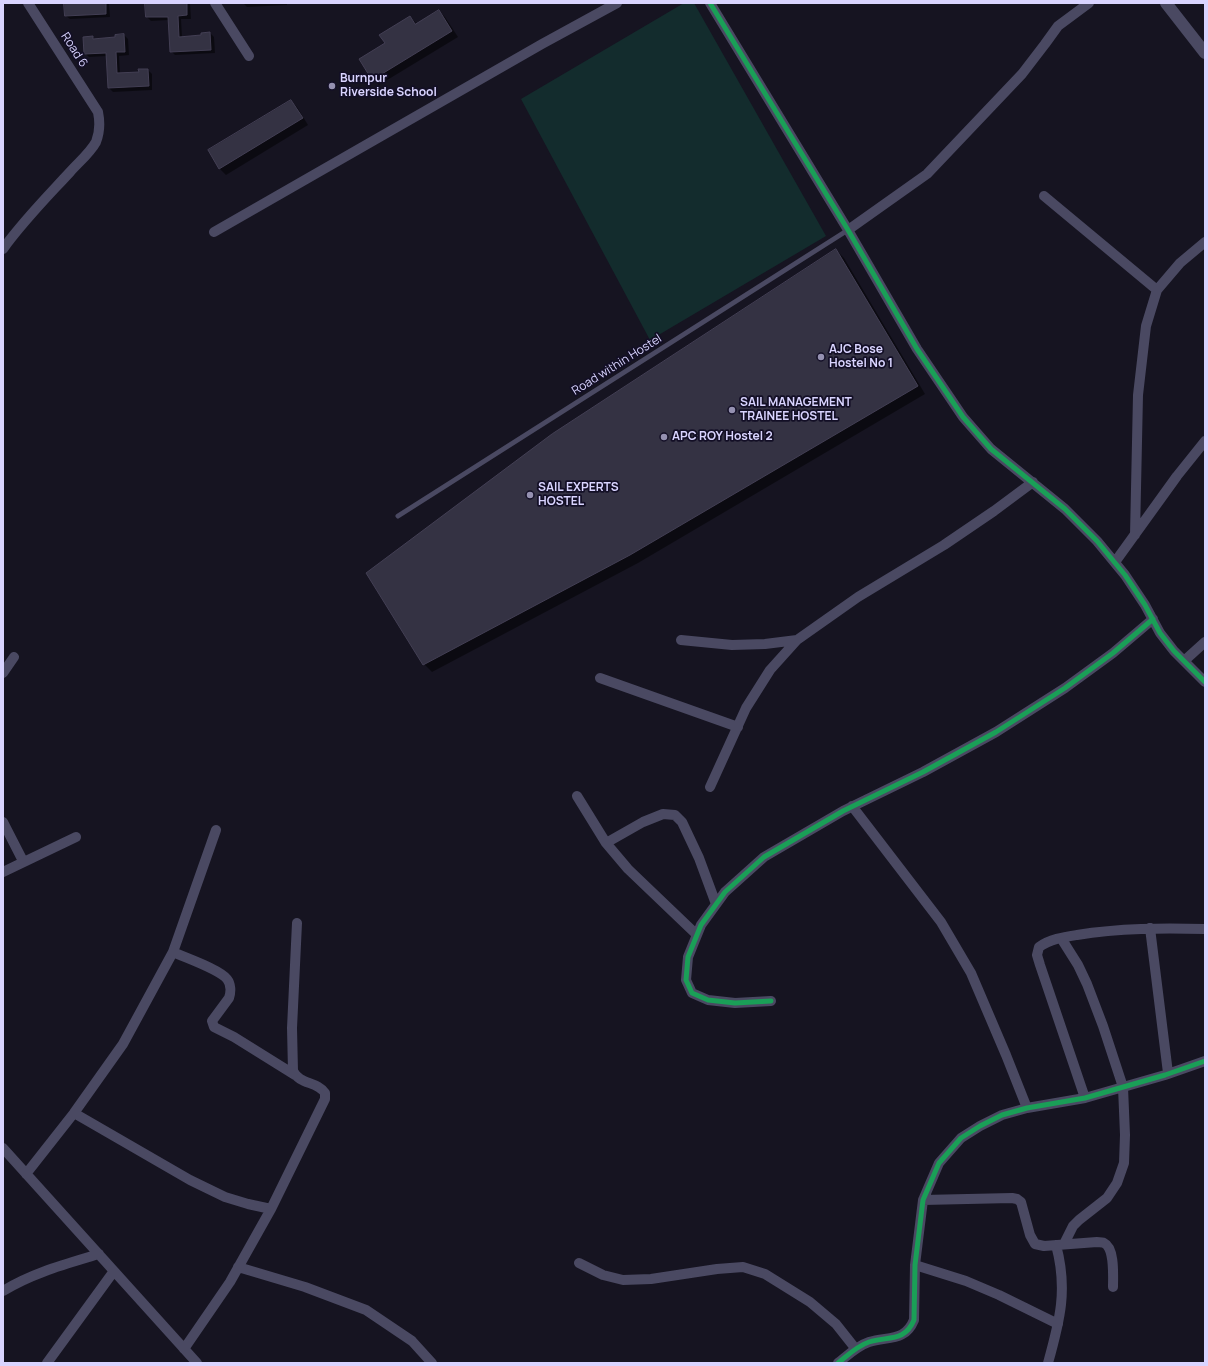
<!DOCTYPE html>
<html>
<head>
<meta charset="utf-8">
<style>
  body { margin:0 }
  #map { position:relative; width:1208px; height:1366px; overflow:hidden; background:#161421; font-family:Manrope,sans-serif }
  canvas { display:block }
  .frame { position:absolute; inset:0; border:4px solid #d9d4ff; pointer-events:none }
</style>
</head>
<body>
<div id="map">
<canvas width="1208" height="1366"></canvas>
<div class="frame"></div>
</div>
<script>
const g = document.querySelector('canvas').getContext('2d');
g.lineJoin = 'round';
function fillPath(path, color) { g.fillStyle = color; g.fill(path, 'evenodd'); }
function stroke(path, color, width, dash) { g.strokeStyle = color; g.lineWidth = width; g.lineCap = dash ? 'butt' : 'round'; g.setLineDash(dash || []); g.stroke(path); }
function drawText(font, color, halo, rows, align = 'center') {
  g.font = font + ' Manrope,sans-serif'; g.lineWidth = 3.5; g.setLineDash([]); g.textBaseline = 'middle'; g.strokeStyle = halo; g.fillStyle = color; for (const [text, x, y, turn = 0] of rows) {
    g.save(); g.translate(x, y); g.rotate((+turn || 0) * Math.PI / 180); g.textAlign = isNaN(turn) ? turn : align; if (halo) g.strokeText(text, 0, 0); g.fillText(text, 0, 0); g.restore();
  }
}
fillPath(new Path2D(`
  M 684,3 L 694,3 L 826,236 L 650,340 L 521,99 Z`), '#132c2d');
fillPath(new Path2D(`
  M 66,3 L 109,3 L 110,17 L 70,19 L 66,16 Z
  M 146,3 L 190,3 L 191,19 L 181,19 L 182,37 L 202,36 L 210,33 L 214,37 L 215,53 L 175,55 L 171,51 L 169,20 L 151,21 L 147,17 Z
  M 243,3 L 287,3 L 287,5 L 247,7 Z
  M 439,11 L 445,17 L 458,37 L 379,85 L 373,79 L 386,44 L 410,17 L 416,23 Z
  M 124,35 L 128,39 L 129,55 L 119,56 L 120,74 L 140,73 L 148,70 L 152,74 L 152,90 L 113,92 L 109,88 L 107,56 L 89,57 L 85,53 L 93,37 L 95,39 L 116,38 Z
  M 291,101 L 297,107 L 308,125 L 226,175 L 220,169 L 209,151 Z
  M 836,250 L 844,258 L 925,394 L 638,563 L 432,672 L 424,664 Z`), '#0007');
const building = new Path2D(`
  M 64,3 L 106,3 L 106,14 L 65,16 Z
  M 145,3 L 187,3 L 187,15 L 178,16 L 179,37 L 201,35 L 201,33 L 210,32 L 211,50 L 170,52 L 168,17 L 146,17 Z
  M 439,10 L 452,31 L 372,80 L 359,59 L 385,43 L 379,35 L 410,16 L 415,24 Z
  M 124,34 L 125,52 L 116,52 L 117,73 L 139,72 L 138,69 L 148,69 L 149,86 L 108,88 L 106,53 L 84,54 L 83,37 L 93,36 L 93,39 L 115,37 L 115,35 Z
  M 291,100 L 303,118 L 219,169 L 208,150 Z
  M 836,249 L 918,386 L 630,555 L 423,665 L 366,573 L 552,434 Z`);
fillPath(building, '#343243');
stroke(building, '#433f54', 1);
stroke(new Path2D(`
  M 398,516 L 848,230`), '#4a4962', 5);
stroke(new Path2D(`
  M 215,3 L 249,56
  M 710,3 L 848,230 L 917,349 L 963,417 L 991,449 L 1065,509 L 1097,541 L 1125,575 L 1145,605 L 1160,633 L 1174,651 L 1205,682
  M 1044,196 L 1157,290
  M 848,230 L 927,174 L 1022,74 L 1045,44 L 1058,26 L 1089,3
  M 214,232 L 542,44 L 617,3
  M 3,249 C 23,221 47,197 70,172 C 78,163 90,153 96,142 C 100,132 100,122 98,112 L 28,3
  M 1135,535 L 1138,395 L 1146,326 L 1157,290 L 1180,263 L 1205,242
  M 1115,562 L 1177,476 L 1205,441
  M 681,640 L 732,645 L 765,644 L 797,640
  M 1184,661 L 1205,642
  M 3,673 L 14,657
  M 600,678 L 738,727
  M 710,787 L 746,708 L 770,670 L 797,640 L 858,597 L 944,545 L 994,511 L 1033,482
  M 577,796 L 606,843 L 628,869 L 697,935
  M 852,806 L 941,922 L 971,973 L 1006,1055 L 1027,1108
  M 3,822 L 23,861
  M 606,843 L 643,822 L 663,814 L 675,815 L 682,822 L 699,858 L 716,904
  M 3,872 L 76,837
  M 1150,928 L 1168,1073
  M 1061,938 L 1078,965 L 1087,984 L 1103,1026 L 1123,1087 L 1125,1135 L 1124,1163 L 1117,1183 L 1107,1198 L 1079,1220 L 1073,1226 L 1064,1244
  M 173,952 C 186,958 219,969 227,979 C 231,984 231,992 229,998 L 212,1021 L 214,1027 L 234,1037 L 295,1075
  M 771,1001 L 735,1003 L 708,1000 L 692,993 L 686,980 L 688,957 L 701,925 L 725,892 L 764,857 L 843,811 L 923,772 L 996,732 L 1065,688 L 1113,653 L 1153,619
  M 1085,1098 L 1040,965 L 1037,955 L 1039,947 C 1050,939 1064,937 1077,935 C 1120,928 1162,928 1205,929
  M 74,1113 L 190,1180 L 225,1197 L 248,1204 L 271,1209
  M 3,1148 L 197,1363
  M 26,1174 L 74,1113 L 123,1044 L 173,952 L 216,830
  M 923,1200 L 1012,1198 L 1017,1199 L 1021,1202 L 1030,1235 L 1035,1244 L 1044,1246 L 1097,1242 C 1099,1242 1102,1242 1104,1243 C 1115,1248 1113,1276 1113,1287
  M 579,1263 L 603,1275 L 623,1280 L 651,1279 L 717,1269 L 743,1267 L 765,1274 L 810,1302 L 836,1324 L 855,1348
  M 915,1265 L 966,1281 L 999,1295 L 1058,1324
  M 238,1267 L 305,1287 L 366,1310 L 412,1341 L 432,1363
  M 3,1291 C 32,1273 66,1264 99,1254
  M 184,1349 L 230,1282 L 271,1209 L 325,1099 L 325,1093 C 317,1081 300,1085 293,1071 L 292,1028 L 297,923
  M 47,1363 L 114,1271
  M 838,1363 C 848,1355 857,1346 869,1342 C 888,1336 905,1342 914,1320 L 915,1265 L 923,1200 L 939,1163 L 961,1138 L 980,1126 L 1002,1115 L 1027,1108 L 1085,1098 L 1165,1075 L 1205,1061
  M 1048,1363 C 1060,1320 1068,1289 1056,1245`), '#4a4962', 10);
stroke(new Path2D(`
  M 1166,3 L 1205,53`), '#4a4962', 12);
stroke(new Path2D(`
  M 710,3 L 848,230 L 917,349 L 963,417 L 991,449 L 1065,509 L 1097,541 L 1125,575 L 1145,605 L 1160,633 L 1174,651 L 1205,682
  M 771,1001 L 735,1003 L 708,1000 L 692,993 L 686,980 L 688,957 L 701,925 L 725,892 L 764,857 L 843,811 L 923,772 L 996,732 L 1065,688 L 1113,653 L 1153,619
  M 838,1363 C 848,1355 857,1346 869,1342 C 888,1336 905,1342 914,1320 L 915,1265 L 923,1200 L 939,1163 L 961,1138 L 980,1126 L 1002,1115 L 1027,1108 L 1085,1098 L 1165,1075 L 1205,1061`), '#1a9f57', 5);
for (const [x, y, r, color] of [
  [332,86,4,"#9591b1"],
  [821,357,4,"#9591b1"],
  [732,410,4,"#9591b1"],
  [664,437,4,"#9591b1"],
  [530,495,4,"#9591b1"]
]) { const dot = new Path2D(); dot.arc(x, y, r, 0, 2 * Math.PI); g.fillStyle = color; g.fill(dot); stroke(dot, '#130f26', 1.5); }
drawText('12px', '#d9d4ff', '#130f26', [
  ["Road 6",74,50,57],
  ["Road within Hostel",617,365,-32]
]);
drawText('bold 12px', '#d9d4ff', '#130f26', [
  ["Burnpur",340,79],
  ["Riverside School",340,93],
  ["AJC Bose",829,350],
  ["Hostel No 1",829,364],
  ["SAIL MANAGEMENT",740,403],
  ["TRAINEE HOSTEL",740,417],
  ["APC ROY Hostel 2",672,437],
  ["SAIL EXPERTS",538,488],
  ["HOSTEL",538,502]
], 'left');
</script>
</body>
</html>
